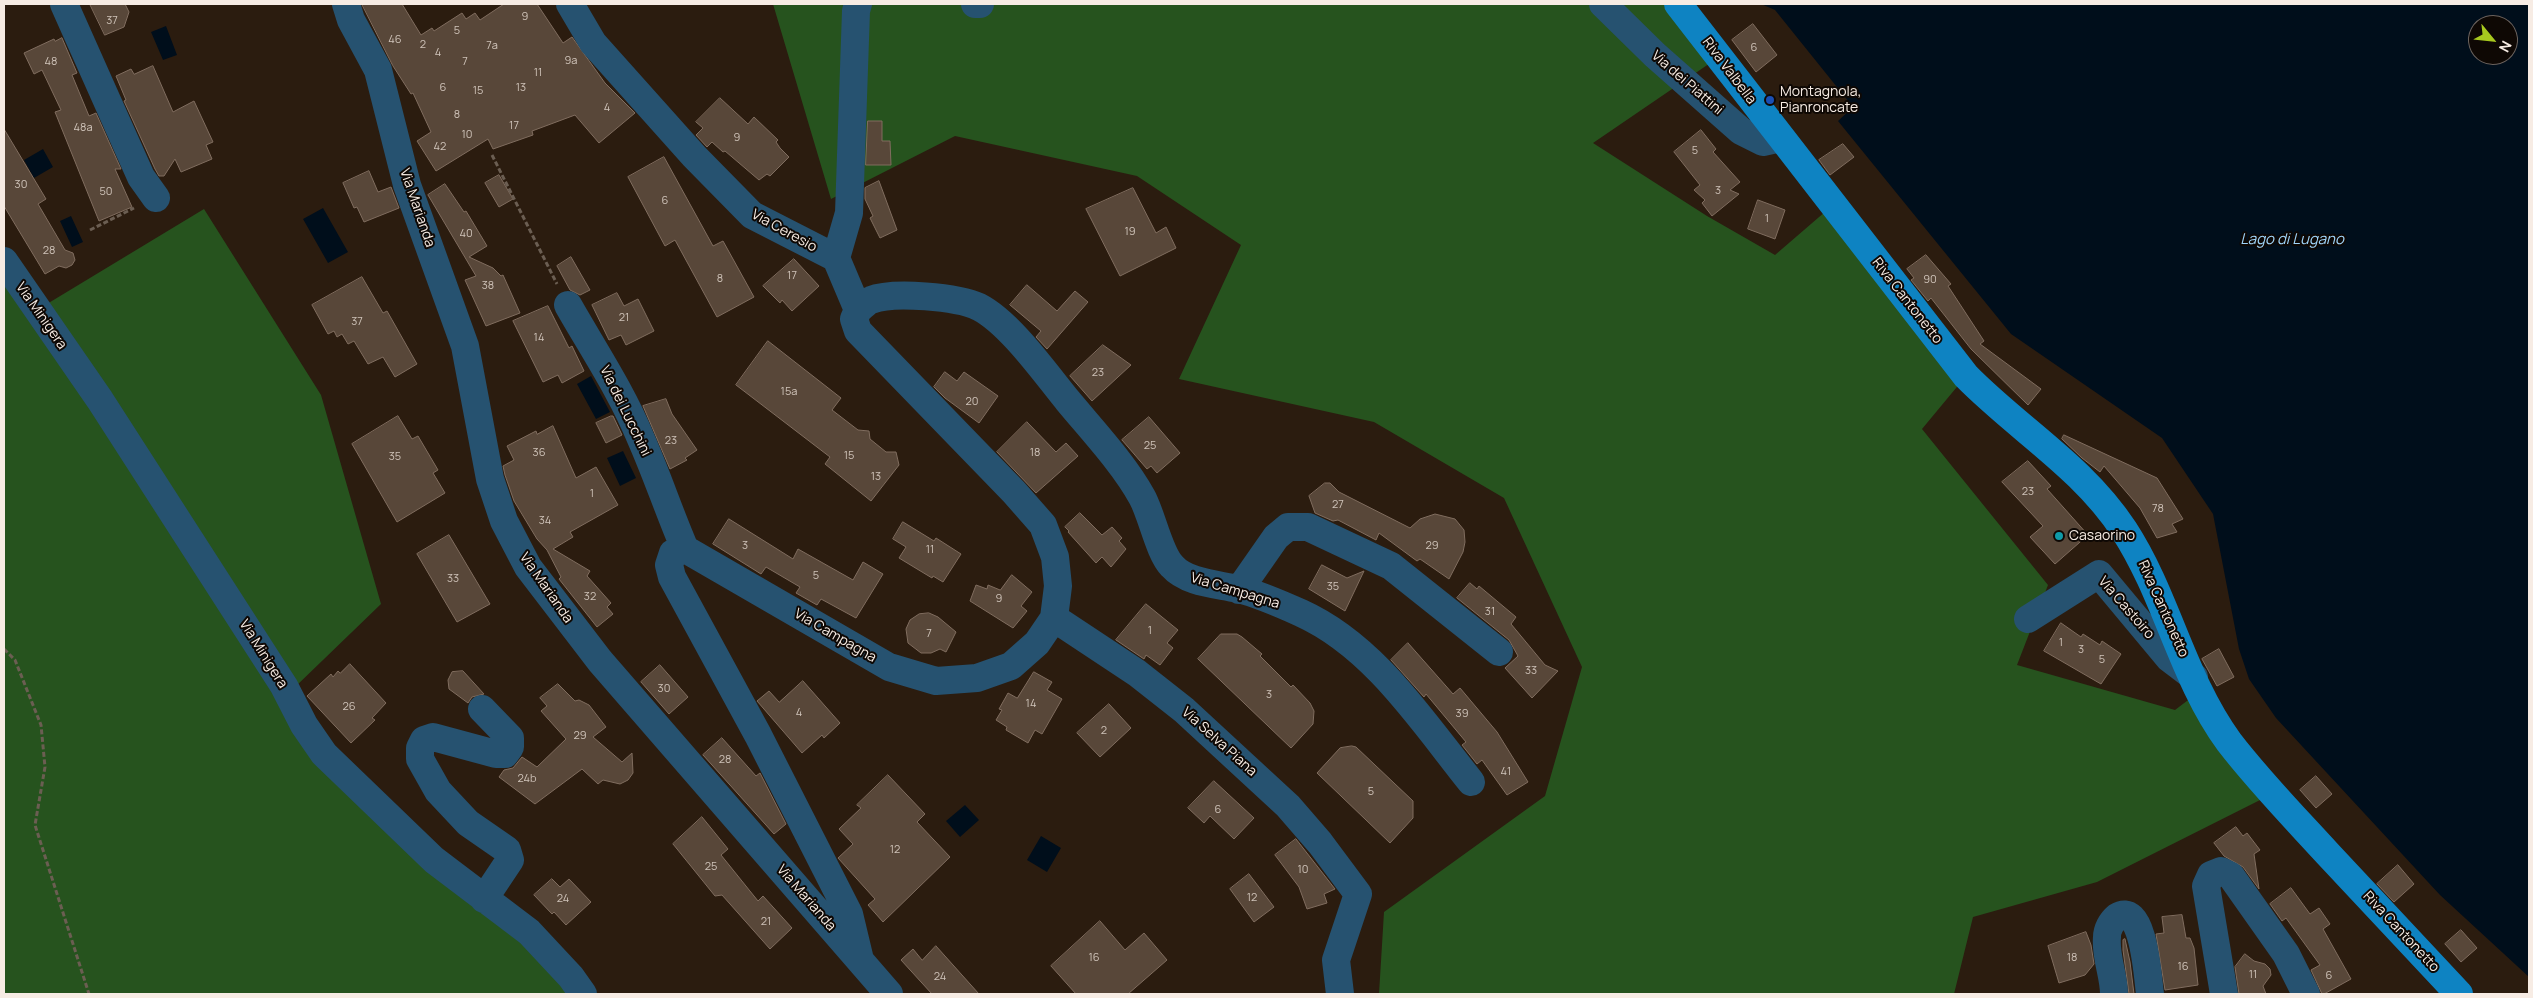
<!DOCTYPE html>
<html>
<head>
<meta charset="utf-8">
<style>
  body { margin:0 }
  #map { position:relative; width:2533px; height:998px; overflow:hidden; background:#2b1c0f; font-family:Manrope,sans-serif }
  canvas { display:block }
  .frame { position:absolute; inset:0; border:5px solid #f7ece4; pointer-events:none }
  .north { position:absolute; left:2468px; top:15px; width:50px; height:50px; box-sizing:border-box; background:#0e0804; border:1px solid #6b635e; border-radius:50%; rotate:118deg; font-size:14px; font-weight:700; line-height:20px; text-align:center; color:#f7ece4 }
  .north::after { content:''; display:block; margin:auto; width:18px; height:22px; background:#a7c81f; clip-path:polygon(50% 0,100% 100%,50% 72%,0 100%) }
</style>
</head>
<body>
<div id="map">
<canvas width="2533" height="998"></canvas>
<div class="frame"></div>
<div class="north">N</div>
</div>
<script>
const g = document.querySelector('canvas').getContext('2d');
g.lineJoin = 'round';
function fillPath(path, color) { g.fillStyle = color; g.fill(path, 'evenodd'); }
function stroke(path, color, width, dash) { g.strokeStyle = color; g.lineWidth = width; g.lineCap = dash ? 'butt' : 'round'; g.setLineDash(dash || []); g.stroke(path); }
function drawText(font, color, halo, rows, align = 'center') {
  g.font = font + ' Manrope,sans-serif'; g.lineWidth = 4; g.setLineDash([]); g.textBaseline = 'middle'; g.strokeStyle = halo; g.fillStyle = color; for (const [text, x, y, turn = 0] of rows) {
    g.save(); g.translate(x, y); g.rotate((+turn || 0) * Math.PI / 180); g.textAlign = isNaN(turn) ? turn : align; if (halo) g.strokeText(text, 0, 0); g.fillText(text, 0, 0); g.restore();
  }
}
fillPath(new Path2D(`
  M 773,4 L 1678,4 L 1719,57 L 1593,143 L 1707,216 L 1775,255 L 1833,205 L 1966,376 L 1922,429 L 2048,585 L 2017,665 L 2175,710 L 2200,691 L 2272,794 L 2097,882 L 1973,917 L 1954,994 L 1379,994 L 1384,912 L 1545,796 L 1582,667 L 1504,498 L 1374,422 L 1179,379 L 1241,245 L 1137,176 L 955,136 L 831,199 Z
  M 204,209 L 321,395 L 381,604 L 294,688 L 304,725 L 583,994 L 4,994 L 4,261 L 37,310 Z`), '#26531e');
fillPath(new Path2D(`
  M 1761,4 L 2529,4 L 2529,977 L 2440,895 L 2276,718 L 2249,679 L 2239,649 L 2213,514 L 2162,438 L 2011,334 L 1838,121 L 1853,107 L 1775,10 ZM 2478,25 L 2508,25 L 2508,55 L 2478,55 Z
  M 166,26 L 177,55 L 163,60 L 151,32 Z
  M 43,149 L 53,167 L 34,178 L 24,160 Z
  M 323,208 L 348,252 L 328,263 L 303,219 Z
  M 71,216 L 83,242 L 72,247 L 60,221 Z
  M 591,376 L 610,412 L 596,419 L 577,384 Z
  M 623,451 L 636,478 L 620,486 L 607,458 Z
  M 965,805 L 979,820 L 960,837 L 946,821 Z
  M 1041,836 L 1061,848 L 1047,872 L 1027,860 Z`), '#000e1b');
const building = new Path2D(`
  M 90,4 L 125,4 L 129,12 L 124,27 L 105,35 Z
  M 362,4 L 402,4 L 421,35 L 432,28 L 434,31 L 462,13 L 466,19 L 475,13 L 480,20 L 504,4 L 537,4 L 563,43 L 572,37 L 605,83 L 635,113 L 599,143 L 575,115 L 532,131 L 533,135 L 493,149 L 488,139 L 436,171 L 417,141 L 431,132 L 413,93 L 411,94 L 393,66 Z
  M 1753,24 L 1777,55 L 1756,72 L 1732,40 Z
  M 62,38 L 77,73 L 72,75 L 89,116 L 96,113 L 121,169 L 115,169 L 132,207 L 99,221 L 55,112 L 61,110 L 42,70 L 34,74 L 24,53 L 54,39 L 55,41 Z
  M 153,66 L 173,112 L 194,101 L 213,142 L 206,145 L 212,159 L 181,172 L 175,159 L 164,176 L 159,176 L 155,169 L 124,101 L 126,100 L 116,76 L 131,69 L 134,74 Z
  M 720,98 L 748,124 L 754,117 L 778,140 L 776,142 L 780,148 L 789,157 L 770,176 L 767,174 L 759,180 L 725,151 L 723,152 L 712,142 L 707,147 L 696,135 L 703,128 L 696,122 Z
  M 868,121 L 882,121 L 882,141 L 890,141 L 891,165 L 866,165 Z
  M 4,129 L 46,199 L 38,204 L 65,250 L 73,253 L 75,260 L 72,265 L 66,268 L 59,266 L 45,274 L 4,206 Z
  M 1701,130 L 1716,149 L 1713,152 L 1740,182 L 1730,190 L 1739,194 L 1712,216 L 1702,203 L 1705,200 L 1694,190 L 1700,185 L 1674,152 Z
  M 1843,144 L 1854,157 L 1830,175 L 1819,160 Z
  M 664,157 L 713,246 L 723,241 L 754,297 L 717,317 L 675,240 L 665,246 L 628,177 Z
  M 369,171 L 378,192 L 391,187 L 399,208 L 364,222 L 357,207 L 354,208 L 343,183 Z
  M 499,175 L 513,199 L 499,207 L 485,183 Z
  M 879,181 L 897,230 L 880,238 L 870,218 L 873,216 L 865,199 L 865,188 Z
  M 445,184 L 464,212 L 466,211 L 487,246 L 469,257 L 493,268 L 501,276 L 503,275 L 520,313 L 486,326 L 465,280 L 476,276 L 428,195 Z
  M 1133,188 L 1156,233 L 1166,227 L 1176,248 L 1120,276 L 1086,209 Z
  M 1758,200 L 1785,210 L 1775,239 L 1748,229 Z
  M 1926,255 L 1951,284 L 1948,286 L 1984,341 L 1980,344 L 2041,389 L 2028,405 L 1971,349 L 1931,298 L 1928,301 L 1911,280 L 1914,278 L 1907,269 Z
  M 571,257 L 590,290 L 580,295 L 570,290 L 557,266 Z
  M 794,259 L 819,286 L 792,311 L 782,300 L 780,303 L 763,286 Z
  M 362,277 L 383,313 L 387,311 L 417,364 L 395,377 L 383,357 L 368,364 L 354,341 L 348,344 L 342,334 L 337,337 L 334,331 L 328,334 L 312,305 Z
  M 1027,285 L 1057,311 L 1075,291 L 1088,302 L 1047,349 L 1036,337 L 1041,331 L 1010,305 Z
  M 617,293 L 624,306 L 638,299 L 654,331 L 626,345 L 621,335 L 609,340 L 592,305 Z
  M 548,306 L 569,348 L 572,346 L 584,371 L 562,383 L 558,375 L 543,382 L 513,321 Z
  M 768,341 L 841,398 L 832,410 L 858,430 L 869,431 L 870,439 L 886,452 L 896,452 L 899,465 L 871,501 L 825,464 L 830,457 L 736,385 Z
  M 1103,345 L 1131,365 L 1092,401 L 1070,376 Z
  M 945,372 L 957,381 L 964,372 L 998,396 L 979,423 L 945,398 L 934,387 Z
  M 666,399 L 672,414 L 697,450 L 685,458 L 687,460 L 670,469 L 643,406 Z
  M 398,416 L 412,439 L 418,436 L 438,470 L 433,473 L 445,493 L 397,522 L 352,444 Z
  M 611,416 L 613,416 L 622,435 L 606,443 L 596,423 Z
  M 1149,417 L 1180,453 L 1157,473 L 1151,466 L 1147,469 L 1122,440 Z
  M 1027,422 L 1056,452 L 1066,443 L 1078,456 L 1036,493 L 997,452 Z
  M 553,426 L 576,478 L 596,467 L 618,505 L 570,532 L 573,537 L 553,549 L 590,571 L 587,576 L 611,603 L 607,607 L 613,614 L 597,627 L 559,579 L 561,577 L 547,550 L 537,539 L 514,501 L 505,475 L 503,466 L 514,460 L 507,446 L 536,431 L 537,434 Z
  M 2064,435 L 2157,478 L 2183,519 L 2172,524 L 2177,532 L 2157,538 L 2140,508 L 2104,466 L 2100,472 L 2082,458 L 2062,439 Z
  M 2028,461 L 2051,486 L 2047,489 L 2088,535 L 2055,564 L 2030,537 L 2043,526 L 2002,482 Z
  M 1325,483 L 1330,483 L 1339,492 L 1410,528 L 1420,519 L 1435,514 L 1455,519 L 1464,530 L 1465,542 L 1463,552 L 1449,579 L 1420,559 L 1417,561 L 1379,533 L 1376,540 L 1338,520 L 1333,521 L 1315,513 L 1309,496 Z
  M 1080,513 L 1102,535 L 1112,527 L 1122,538 L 1119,541 L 1126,549 L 1111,567 L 1102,557 L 1096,563 L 1068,532 L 1069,531 L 1065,527 Z
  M 729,519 L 793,559 L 798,549 L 853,580 L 863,562 L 883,574 L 856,618 L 821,599 L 817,605 L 796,593 L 800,587 L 766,567 L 761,574 L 713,544 Z
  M 903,522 L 934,541 L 936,538 L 961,554 L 943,582 L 933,576 L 932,578 L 899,558 L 906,547 L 893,539 Z
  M 449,535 L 490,604 L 457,622 L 417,554 Z
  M 1322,565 L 1347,578 L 1364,571 L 1345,611 L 1309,589 Z
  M 1012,575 L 1032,592 L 1021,606 L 1027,611 L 1013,628 L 970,601 L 976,585 L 987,589 L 988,585 L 1000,590 Z
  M 1470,583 L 1477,589 L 1479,586 L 1516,617 L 1511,624 L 1545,665 L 1558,671 L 1532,698 L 1505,668 L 1518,656 L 1509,640 L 1457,598 Z
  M 1146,604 L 1178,630 L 1167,643 L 1173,648 L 1160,665 L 1146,655 L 1144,659 L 1116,640 Z
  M 929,613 L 938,617 L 956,632 L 946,652 L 940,649 L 931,653 L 921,653 L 908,643 L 906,629 L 910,620 L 919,614 Z
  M 2061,623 L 2081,637 L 2083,634 L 2100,645 L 2102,641 L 2121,654 L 2101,684 L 2044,651 Z
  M 1221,634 L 1237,634 L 1242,637 L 1262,654 L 1260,656 L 1291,687 L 1293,685 L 1310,703 L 1314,711 L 1313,724 L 1291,748 L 1198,659 Z
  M 1408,643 L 1453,694 L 1460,688 L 1497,732 L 1528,782 L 1507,795 L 1482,760 L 1477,764 L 1462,745 L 1466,742 L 1426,694 L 1424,697 L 1391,660 Z
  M 2219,649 L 2234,677 L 2217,686 L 2202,659 Z
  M 350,664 L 386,703 L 372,718 L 375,720 L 351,743 L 307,696 L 331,674 L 333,677 L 338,671 L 340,673 Z
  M 660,665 L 688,697 L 669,714 L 641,682 Z
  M 463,671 L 484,694 L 472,697 L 468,703 L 449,689 L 448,680 L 452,672 Z
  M 1034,672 L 1052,682 L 1047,690 L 1062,699 L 1042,734 L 1035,730 L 1028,743 L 1006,730 L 1007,727 L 996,720 L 1002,710 L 999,709 L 1008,693 L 1017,698 Z
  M 803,681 L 840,723 L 824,738 L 822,735 L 802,753 L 757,701 L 769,691 L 779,702 Z
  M 558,684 L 575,701 L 579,700 L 589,705 L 606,727 L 593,737 L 622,762 L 632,753 L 633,773 L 628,780 L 620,784 L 603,780 L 598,784 L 582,769 L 535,804 L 499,777 L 504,770 L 513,768 L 522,757 L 537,767 L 566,739 L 541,711 L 547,706 L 540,698 Z
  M 1109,704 L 1131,728 L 1100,757 L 1077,733 Z
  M 722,738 L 756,776 L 760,773 L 786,824 L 774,834 L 703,755 Z
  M 1352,746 L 1356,747 L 1413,801 L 1413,818 L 1390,843 L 1317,773 L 1340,748 Z
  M 888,775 L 925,814 L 917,822 L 950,857 L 883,922 L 868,905 L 875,899 L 838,858 L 853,844 L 839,829 L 861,808 L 857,805 Z
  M 2316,776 L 2332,794 L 2316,808 L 2300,790 Z
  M 1214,781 L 1254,818 L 1234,839 L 1210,816 L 1204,823 L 1188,808 Z
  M 702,817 L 728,849 L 721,855 L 758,901 L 763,896 L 792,928 L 770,949 L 722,895 L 715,896 L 673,844 Z
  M 2236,827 L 2243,836 L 2247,833 L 2260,850 L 2254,854 L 2259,889 L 2243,867 L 2224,856 L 2214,843 Z
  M 1296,839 L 1335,889 L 1324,894 L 1327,903 L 1307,909 L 1299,887 L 1275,855 Z
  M 2398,865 L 2414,884 L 2394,902 L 2377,884 Z
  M 1249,874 L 1274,907 L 1254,922 L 1230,889 Z
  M 552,879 L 560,887 L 569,879 L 591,902 L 566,925 L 554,912 L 552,914 L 534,895 Z
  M 2291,888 L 2310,914 L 2319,908 L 2330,924 L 2323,929 L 2351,979 L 2324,994 L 2322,994 L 2311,970 L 2320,965 L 2286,918 L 2282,921 L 2270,904 Z
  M 2182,915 L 2186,938 L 2190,938 L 2194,948 L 2198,985 L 2165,990 L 2156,934 L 2164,933 L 2162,917 Z
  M 1100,921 L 1125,950 L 1144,933 L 1167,960 L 1128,994 L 1076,994 L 1051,966 Z
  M 2461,930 L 2477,948 L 2461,962 L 2445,944 Z
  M 2086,932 L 2091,945 L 2094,964 L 2085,975 L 2059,983 L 2048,946 Z
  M 2125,939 L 2130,962 L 2134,994 L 2129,994 L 2123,950 L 2123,940 Z
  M 936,946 L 979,994 L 932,994 L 901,960 L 913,949 L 922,960 Z
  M 2245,954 L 2254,961 L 2265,964 L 2270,969 L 2271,975 L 2263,986 L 2266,994 L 2239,994 L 2235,967 Z`);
fillPath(building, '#584739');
stroke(building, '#806d5f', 1);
stroke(new Path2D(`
  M 492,155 L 557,284
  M 90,230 L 134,208
  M 4,649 L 15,660 L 41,725 L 45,767 L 35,825 L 89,994`), '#6b5e52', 3, [5, 2.5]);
stroke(new Path2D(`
  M 64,4 L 141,177 L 156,198
  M 346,4 L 351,20 L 378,70 L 407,185 L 465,346 L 490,479 L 504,521 L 528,567 L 600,661 L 889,994
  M 570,4 L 593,43 L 694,156 L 752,215 L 836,258 L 849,213 L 856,11 L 858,4
  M 975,4 L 980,4
  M 1603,4 L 1655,55 L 1741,131 L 1763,142 L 1781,138
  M 836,258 L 858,310 L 854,319 L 858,331 L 1014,492 L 1043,525 L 1055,557 L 1058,586 L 1054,618 L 1037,643 L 1011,666 L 977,678 L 936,681 L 889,667 L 685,549 L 673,553 L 669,565 L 672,577 L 758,735 L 849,914 L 860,960
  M 4,261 L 100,400 L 284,686 L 304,725 L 324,754 L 434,860 L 529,932 L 571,977 L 583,994
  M 568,305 C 593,349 622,392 641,439 C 657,475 669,512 685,549
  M 858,310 C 862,307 867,301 871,300 C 893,291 958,297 979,307 C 1010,323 1045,373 1068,401 C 1092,430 1124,464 1142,497 C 1152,515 1159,553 1172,566 C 1187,583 1217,584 1238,589 C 1258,594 1281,604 1301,613 C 1374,646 1422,721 1471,782
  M 1239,590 L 1276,537 L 1288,527 L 1308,527 L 1391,566 L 1499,652
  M 1054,618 L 1137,673 L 1184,710 L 1288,806 L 1320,843 L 1358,894 L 1336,960 L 1340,994
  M 2028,619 L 2099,574 L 2169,658 L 2194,677
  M 482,709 L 510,738 L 510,747 L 505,754 L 496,754 L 433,737 L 424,740 L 420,748 L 420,759 L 438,791 L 468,823 L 507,850 L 510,860 L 484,899
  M 2114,994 C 2114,975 2105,956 2107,937 C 2107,930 2111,922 2117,917 C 2144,899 2148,981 2150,994
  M 2224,994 L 2206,886 L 2211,875 L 2221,871 L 2231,876 L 2286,954 L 2306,994`), '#265270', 28);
stroke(new Path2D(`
  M 1678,4 L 1966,376 C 2018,429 2083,467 2124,530 C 2167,596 2182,678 2229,742 C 2259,781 2294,817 2327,853 C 2371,900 2415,947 2459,994`), '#0e83c2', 28);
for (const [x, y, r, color] of [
  [1770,100,5,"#1a4fb4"],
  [2059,536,5,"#0f9aa8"]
]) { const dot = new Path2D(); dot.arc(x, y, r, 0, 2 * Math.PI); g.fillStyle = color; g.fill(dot); stroke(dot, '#0e0804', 2); }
drawText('11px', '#cfc3b9', null, [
  ["9",525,17],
  ["37",112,21],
  ["5",457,31],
  ["46",395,40],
  ["2",423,45],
  ["7a",492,46],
  ["6",1754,48],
  ["4",438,53],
  ["9a",571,61],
  ["48",51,62],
  ["7",465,62],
  ["11",538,73],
  ["6",443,88],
  ["13",521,88],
  ["15",478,91],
  ["4",607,108],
  ["8",457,115],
  ["17",514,126],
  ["48a",83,128],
  ["10",467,135],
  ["9",737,138],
  ["42",440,147],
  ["5",1695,151],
  ["30",21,185],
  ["3",1718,191],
  ["50",106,192],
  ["6",665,201],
  ["1",1767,219],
  ["19",1130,232],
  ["40",466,234],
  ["28",49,251],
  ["17",792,276],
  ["8",720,279],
  ["90",1930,280],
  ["38",488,286],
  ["21",624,318],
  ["37",357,322],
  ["14",539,338],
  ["23",1098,373],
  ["15a",789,392],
  ["20",972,402],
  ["23",671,441],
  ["25",1150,446],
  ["36",539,453],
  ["18",1035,453],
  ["15",849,456],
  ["35",395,457],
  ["13",876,477],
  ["23",2028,492],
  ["1",592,494],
  ["27",1338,505],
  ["78",2158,509],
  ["34",545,521],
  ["3",745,546],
  ["29",1432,546],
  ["11",930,550],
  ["5",816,576],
  ["33",453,579],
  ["35",1333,587],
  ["32",590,597],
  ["9",999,599],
  ["31",1490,612],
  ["1",1150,631],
  ["7",929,634],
  ["1",2061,643],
  ["3",2081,650],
  ["5",2102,660],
  ["33",1531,671],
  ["30",664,689],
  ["3",1269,695],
  ["14",1031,704],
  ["26",349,707],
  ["4",799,713],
  ["39",1462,714],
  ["2",1104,731],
  ["29",580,736],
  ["28",725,760],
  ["41",1506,772],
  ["24b",527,779],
  ["5",1371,792],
  ["6",1218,810],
  ["12",895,850],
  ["25",711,867],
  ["10",1303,870],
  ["12",1252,898],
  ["24",563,899],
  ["21",766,922],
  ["16",1094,958],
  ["18",2072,958],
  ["16",2183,967],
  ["11",2253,975],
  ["6",2329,976],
  ["24",940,977]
]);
drawText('14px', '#f7ece4', '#0e0804', [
  ["Riva Valbella",1729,71,53],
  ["Via dei Piattini",1687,83,41],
  ["Via Marianda",417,208,71],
  ["Via Ceresio",784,231,29],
  ["Riva Cantonetto",1907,301,52],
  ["Via Minigera",41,316,55],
  ["Via dei Lucchini",625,411,64],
  ["Via Marianda",546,588,55],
  ["Via Campagna",1235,591,17],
  ["Via Castoiro",2126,608,49],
  ["Riva Cantonetto",2163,609,66],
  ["Via Campagna",835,636,30],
  ["Via Minigera",263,654,58],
  ["Via Selva Piana",1219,742,42],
  ["Via Marianda",806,898,49],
  ["Riva Cantonetto",2401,932,47]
]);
drawText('14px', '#f7ece4', '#0e0804', [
  ["Montagnola,",1780,92],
  ["Pianroncate",1780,108],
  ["Casaorino",2069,536]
], 'left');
drawText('italic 15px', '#9fd4f9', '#0e0804', [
  ["Lago di Lugano",2292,240]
]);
</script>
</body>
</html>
